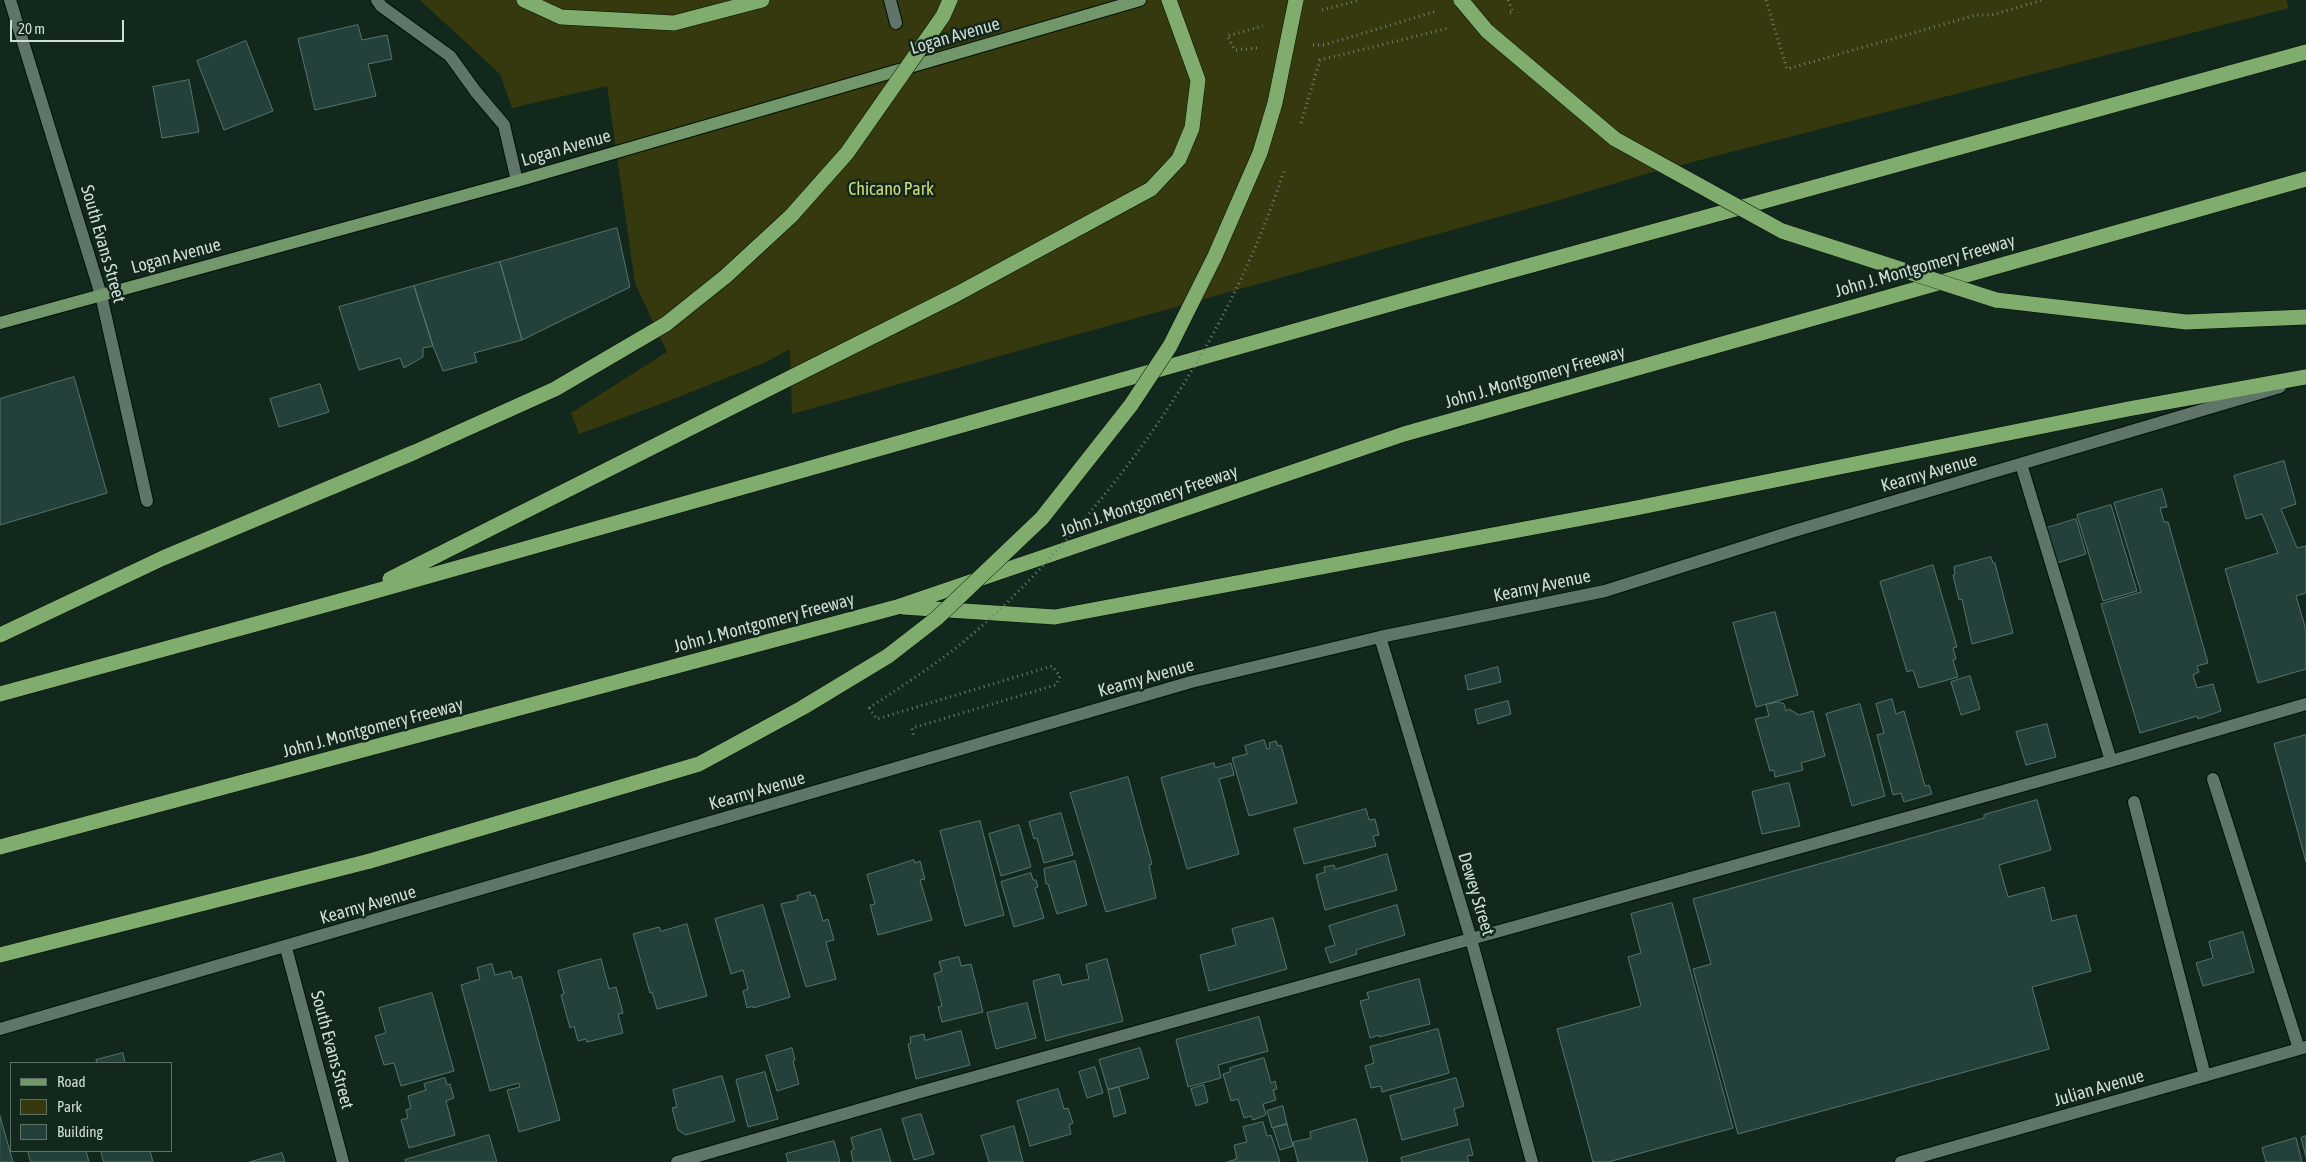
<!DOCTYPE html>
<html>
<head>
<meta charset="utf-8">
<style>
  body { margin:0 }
  #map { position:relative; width:2306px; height:1162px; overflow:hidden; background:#13281c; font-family:"Asap Condensed",sans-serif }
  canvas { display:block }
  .legend { position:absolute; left:10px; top:1062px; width:162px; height:90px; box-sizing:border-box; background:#13281c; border:1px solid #5f7166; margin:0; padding:6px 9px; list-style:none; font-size:15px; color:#d1ded6 }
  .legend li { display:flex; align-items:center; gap:10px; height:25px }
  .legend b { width:25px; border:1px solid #5f7166 }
  .scale { position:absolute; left:10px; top:20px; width:114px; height:22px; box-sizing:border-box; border:2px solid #d1ded6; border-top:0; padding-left:6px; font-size:15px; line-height:18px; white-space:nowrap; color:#d1ded6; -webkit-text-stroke:4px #13281c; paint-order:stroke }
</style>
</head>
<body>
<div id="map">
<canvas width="2306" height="1162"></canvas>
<ul class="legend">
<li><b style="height:6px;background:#72976b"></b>Road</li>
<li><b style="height:14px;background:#35390d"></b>Park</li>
<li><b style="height:14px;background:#24403b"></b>Building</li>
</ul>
<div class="scale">20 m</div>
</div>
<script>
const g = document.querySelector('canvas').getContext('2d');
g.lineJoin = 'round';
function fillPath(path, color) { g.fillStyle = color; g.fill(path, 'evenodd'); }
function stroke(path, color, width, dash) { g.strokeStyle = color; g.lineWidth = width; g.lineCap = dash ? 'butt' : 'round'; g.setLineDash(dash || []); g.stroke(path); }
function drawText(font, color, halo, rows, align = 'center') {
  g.font = font + ' "Asap Condensed",sans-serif'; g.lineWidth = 5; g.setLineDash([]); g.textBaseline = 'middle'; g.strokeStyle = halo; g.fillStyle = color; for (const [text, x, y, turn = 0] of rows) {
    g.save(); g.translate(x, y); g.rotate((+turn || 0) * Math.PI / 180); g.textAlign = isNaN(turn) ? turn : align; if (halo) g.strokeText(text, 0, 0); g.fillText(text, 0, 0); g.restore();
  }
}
fillPath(new Path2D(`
  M 420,0 L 2286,0 L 2289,8 L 1646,174 L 1563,199 L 792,414 L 790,349 L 764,363 L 666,402 L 579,434 L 571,413 L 667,352 L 635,283 L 607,86 L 512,108 L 500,74 Z`), '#35390d');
const building = new Path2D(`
  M 358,25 L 362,40 L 387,35 L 392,59 L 368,64 L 376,96 L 315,110 L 298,39 Z
  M 246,41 L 273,111 L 224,130 L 197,61 Z
  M 189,80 L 199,132 L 162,138 L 153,87 Z
  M 617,228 L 630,287 L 522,340 L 500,262 Z
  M 500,262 L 522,340 L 474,353 L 477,362 L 443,371 L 433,346 L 414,286 Z
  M 414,286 L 433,346 L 423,348 L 423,357 L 404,368 L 400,358 L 359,370 L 339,307 Z
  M 74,377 L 107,493 L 0,525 L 0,399 Z
  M 320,384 L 329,412 L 279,427 L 270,399 Z
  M 2284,461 L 2296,504 L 2281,509 L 2297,548 L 2306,546 L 2306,593 L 2296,596 L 2306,630 L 2306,669 L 2258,683 L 2225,569 L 2278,553 L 2262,514 L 2246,519 L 2234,476 Z
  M 2162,489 L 2167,507 L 2160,508 L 2164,522 L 2168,522 L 2208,663 L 2197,666 L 2199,672 L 2193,675 L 2197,688 L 2213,684 L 2221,711 L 2198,719 L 2197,716 L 2140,733 L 2101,604 L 2141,592 L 2114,503 Z
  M 2111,505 L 2137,591 L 2103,601 L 2077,515 Z
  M 2076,519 L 2086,554 L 2057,563 L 2047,528 Z
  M 1991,557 L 1993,563 L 1995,563 L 2013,633 L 1972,644 L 1962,599 L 1959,600 L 1953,575 L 1955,574 L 1954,567 Z
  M 1933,565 L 1957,647 L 1953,648 L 1956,659 L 1953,660 L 1958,677 L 1919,688 L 1913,670 L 1907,672 L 1880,582 Z
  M 1775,612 L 1798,695 L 1756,707 L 1733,623 Z
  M 1498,667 L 1501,682 L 1468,690 L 1465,676 Z
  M 1970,676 L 1980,709 L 1961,715 L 1951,682 Z
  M 1892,699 L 1896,714 L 1904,711 L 1925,786 L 1929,785 L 1932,794 L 1904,802 L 1901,793 L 1893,795 L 1877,735 L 1884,733 L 1876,704 Z
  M 1508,701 L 1511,714 L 1478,724 L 1475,710 Z
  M 1779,702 L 1784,704 L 1786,711 L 1789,709 L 1799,715 L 1813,711 L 1825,756 L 1801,763 L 1803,770 L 1775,777 L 1774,770 L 1770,771 L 1755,719 L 1769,716 L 1766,705 Z
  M 1860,704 L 1885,796 L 1852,806 L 1826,714 Z
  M 2047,724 L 2056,757 L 2026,765 L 2016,732 Z
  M 2306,735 L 2306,862 L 2274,744 Z
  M 1264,740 L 1267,749 L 1270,748 L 1269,743 L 1276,741 L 1278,746 L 1281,745 L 1297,803 L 1249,816 L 1232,758 L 1247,754 L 1245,746 Z
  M 1214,763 L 1215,768 L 1231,763 L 1234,775 L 1219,779 L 1239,854 L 1187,869 L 1161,778 Z
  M 1128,777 L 1152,864 L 1149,865 L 1156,898 L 1106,912 L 1070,793 Z
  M 1789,783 L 1800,826 L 1762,834 L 1752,792 Z
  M 2037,800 L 2051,850 L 1999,865 L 2008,897 L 2044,887 L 2052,921 L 2076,915 L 2091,971 L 2032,987 L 2049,1049 L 1738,1134 L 1693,969 L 1711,964 L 1693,899 L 1984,818 L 1984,815 Z
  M 1366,809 L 1369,820 L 1375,819 L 1379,835 L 1373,836 L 1376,846 L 1304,864 L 1294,829 Z
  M 1061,813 L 1073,855 L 1044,863 L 1037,838 L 1034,839 L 1029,822 Z
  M 980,821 L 1004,915 L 965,926 L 940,831 Z
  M 1019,825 L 1031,867 L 1001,876 L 989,834 Z
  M 1387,854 L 1397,890 L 1325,910 L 1316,875 L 1325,872 L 1324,867 L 1334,865 L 1335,869 Z
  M 914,860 L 915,863 L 920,861 L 925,879 L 920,880 L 932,920 L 878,935 L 870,905 L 875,904 L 867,875 Z
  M 1075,861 L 1087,905 L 1057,914 L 1048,884 L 1046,884 L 1044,869 Z
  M 1031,873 L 1033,880 L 1036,880 L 1038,887 L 1035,888 L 1044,918 L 1014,927 L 1001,882 Z
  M 810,892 L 811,896 L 815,895 L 823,921 L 828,919 L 834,940 L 826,942 L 836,979 L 806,987 L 781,904 L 798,900 L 797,896 Z
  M 1672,903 L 1733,1128 L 1608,1162 L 1593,1162 L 1557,1029 L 1641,1006 L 1628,957 L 1641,953 L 1631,914 Z
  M 763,905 L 790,997 L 753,1008 L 753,1006 L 747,1008 L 743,991 L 748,989 L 743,970 L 731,974 L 715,919 Z
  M 1397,905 L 1405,935 L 1356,950 L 1357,954 L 1330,963 L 1325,948 L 1335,945 L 1329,926 Z
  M 1273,918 L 1287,969 L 1209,991 L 1200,955 L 1236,945 L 1232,929 Z
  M 687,924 L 707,996 L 657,1009 L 652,992 L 650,993 L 633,934 L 659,927 L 661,931 Z
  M 2243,932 L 2254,972 L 2203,986 L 2196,963 L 2213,958 L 2209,942 Z
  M 959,957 L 961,966 L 971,964 L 983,1012 L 942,1022 L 938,1007 L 942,1006 L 934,974 L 942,971 L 939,962 Z
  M 601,959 L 609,989 L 616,987 L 623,1013 L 618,1014 L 623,1033 L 587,1042 L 586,1039 L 578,1041 L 574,1026 L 570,1028 L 561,995 L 564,994 L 558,971 Z
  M 1107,959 L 1123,1021 L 1046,1041 L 1033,981 L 1059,974 L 1062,985 L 1089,979 L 1086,965 Z
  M 492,964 L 495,975 L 511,971 L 513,979 L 521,976 L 560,1120 L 519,1132 L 507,1090 L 520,1087 L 519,1083 L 490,1091 L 461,985 L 480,979 L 477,968 Z
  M 1419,979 L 1430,1024 L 1379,1037 L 1379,1035 L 1370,1038 L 1360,1001 L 1369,999 L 1367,993 Z
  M 432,993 L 454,1071 L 401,1086 L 394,1063 L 384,1065 L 375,1036 L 386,1033 L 379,1008 Z
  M 1027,1003 L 1036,1038 L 996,1049 L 987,1013 Z
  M 1259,1017 L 1268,1051 L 1218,1065 L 1221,1078 L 1188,1087 L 1176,1040 Z
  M 1438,1029 L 1449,1073 L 1382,1092 L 1381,1086 L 1371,1088 L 1365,1066 L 1374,1063 L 1370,1047 Z
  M 961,1031 L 970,1065 L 916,1079 L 908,1044 L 911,1043 L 910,1037 L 924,1034 L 925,1040 Z
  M 792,1048 L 795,1060 L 793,1061 L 799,1084 L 777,1091 L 766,1056 Z
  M 1140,1048 L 1149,1078 L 1108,1090 L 1099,1060 Z
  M 123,1053 L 125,1063 L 97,1063 L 96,1060 Z
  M 1264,1058 L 1271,1083 L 1275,1081 L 1277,1089 L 1273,1090 L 1276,1100 L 1263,1104 L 1266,1115 L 1253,1120 L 1251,1116 L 1244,1118 L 1238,1099 L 1231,1101 L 1223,1074 L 1230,1072 L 1230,1068 Z
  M 1095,1067 L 1103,1093 L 1087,1098 L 1079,1072 Z
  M 765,1072 L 778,1119 L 748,1127 L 736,1080 Z
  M 722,1076 L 735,1121 L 686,1135 L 678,1130 L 672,1108 L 677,1107 L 673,1090 Z
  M 445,1078 L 447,1085 L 450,1084 L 454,1098 L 446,1101 L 455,1135 L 409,1148 L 401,1120 L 408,1118 L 406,1110 L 411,1108 L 408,1096 L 426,1090 L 424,1084 Z
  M 1456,1078 L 1464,1106 L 1454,1109 L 1458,1125 L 1402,1140 L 1390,1096 Z
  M 1204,1085 L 1208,1102 L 1196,1106 L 1191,1089 Z
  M 1119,1087 L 1126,1113 L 1114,1117 L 1108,1090 Z
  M 1058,1089 L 1064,1109 L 1068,1108 L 1073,1123 L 1069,1125 L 1071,1134 L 1030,1146 L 1017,1101 Z
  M 1283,1106 L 1287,1124 L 1272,1128 L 1267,1111 Z
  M 921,1114 L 934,1154 L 914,1160 L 902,1119 Z
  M 0,1116 L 13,1162 L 0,1162 Z
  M 1356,1119 L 1368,1162 L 1298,1162 L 1293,1142 L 1311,1138 L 1310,1132 Z
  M 1263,1122 L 1267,1136 L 1271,1135 L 1280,1162 L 1227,1162 L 1237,1159 L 1234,1145 L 1247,1142 L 1243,1127 Z
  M 1287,1124 L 1293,1146 L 1280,1150 L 1273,1128 Z
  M 1014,1126 L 1023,1162 L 989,1162 L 981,1136 Z
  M 881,1129 L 891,1162 L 853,1162 L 851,1151 L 854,1149 L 851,1138 Z
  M 489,1135 L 497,1162 L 406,1162 L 405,1160 Z
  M 2306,1136 L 2306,1157 L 2301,1138 Z
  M 2296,1138 L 2302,1162 L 2266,1162 L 2262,1148 Z
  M 1469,1139 L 1473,1155 L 1467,1156 L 1469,1162 L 1402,1162 L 1401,1158 Z
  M 834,1141 L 840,1162 L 788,1162 L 786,1154 Z
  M 28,1151 L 86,1151 L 89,1162 L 31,1162 Z
  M 101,1151 L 150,1151 L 153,1162 L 104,1162 Z
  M 282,1153 L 285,1162 L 250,1162 Z`);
fillPath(building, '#24403b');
stroke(building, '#56746e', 1);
const minor = new Path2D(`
  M 10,0 L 101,295 L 147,501
  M 377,0 L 381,6 L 450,56 L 476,92 L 504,125 L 517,181
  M 890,0 L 896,23
  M 2021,464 L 2111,761
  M 1380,637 L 1471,939 L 1532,1162
  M 2213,779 L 2299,1049
  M 2134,802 L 2205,1076
  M 286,948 L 343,1162
  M 0,1029 L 1191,682 L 1380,637 L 1605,591 L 1794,531 L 2280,387
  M 677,1162 L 924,1091 L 2111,761 L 2306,704
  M 1901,1162 L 2306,1047`);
const major = new Path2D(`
  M 0,323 L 517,181 L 1140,0`);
const highway = new Path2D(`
  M 524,0 L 561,17 L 674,23 L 762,0
  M 1996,300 L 2186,322 L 2306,317
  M 390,579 L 957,294 L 1151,189 L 1179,159 L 1192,128 L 1198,80 L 1169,0
  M 903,607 L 1055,617 L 1631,509 L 2128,409 L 2306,377
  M 0,635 L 163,558 L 415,452 L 555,389 L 666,324 L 726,276
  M 0,694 L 358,596 L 1401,301 L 2306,52
  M 0,847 L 897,607 L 1404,434 L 2306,179
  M 0,955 L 370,861`);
stroke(minor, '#001007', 14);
stroke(major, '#001007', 14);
stroke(highway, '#001007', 16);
stroke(new Path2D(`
  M 1766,0 L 1787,69 L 1976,15 L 1992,15 L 2043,0
  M 1322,10 L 1360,0
  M 1313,45 L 1324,45 L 1437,11
  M 1257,48 L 1235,50 L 1227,36 L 1263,26
  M 869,708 L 877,719 L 1052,666 L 1060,676 L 1056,685 L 912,728 L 914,737`), '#6f8076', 3, [1, 4]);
stroke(minor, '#5e7567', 12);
stroke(major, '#72976b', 12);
stroke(highway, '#80ad6d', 15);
const highwayBridge = new Path2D(`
  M 1461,0 L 1487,31 L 1615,139 L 1782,231 L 1996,300
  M 726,276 L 791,216 L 847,153 L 943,16 L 950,0
  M 370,861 L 699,764 L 802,708 L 888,656 L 937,618 L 1042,518 L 1131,405 L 1170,346 L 1215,256 L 1260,153 L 1275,103 L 1296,0`);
stroke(highwayBridge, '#001007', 16, []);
stroke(new Path2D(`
  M 1508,0 L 1513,12 L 1509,13
  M 1301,123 L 1320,60 L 1449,28
  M 869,708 C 902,686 937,664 968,638 C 1006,606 1041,569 1074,531 C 1166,426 1240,305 1284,171`), '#6f8076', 3, [1, 4]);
stroke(highwayBridge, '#80ad6d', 15);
drawText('18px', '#d1ded6', '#13281c', [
  ["Logan Avenue",955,36,-16],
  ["Logan Avenue",566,148,-16],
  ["South Evans Street",103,244,74],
  ["Logan Avenue",176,256,-15],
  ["John J. Montgomery Freeway",1925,266,-16],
  ["John J. Montgomery Freeway",1535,377,-16],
  ["Kearny Avenue",1929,473,-16],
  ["John J. Montgomery Freeway",1149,501,-19],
  ["Kearny Avenue",1542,586,-12],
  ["John J. Montgomery Freeway",764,623,-15],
  ["Kearny Avenue",1146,678,-16],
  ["John J. Montgomery Freeway",373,728,-15],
  ["Kearny Avenue",757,791,-16],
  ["Dewey Street",1476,894,73],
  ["Kearny Avenue",368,905,-16],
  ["South Evans Street",332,1050,75],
  ["Julian Avenue",2099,1088,-16]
]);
drawText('18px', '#d1dc7a', '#13281c', [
  ["Chicano Park",891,189]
]);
</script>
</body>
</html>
